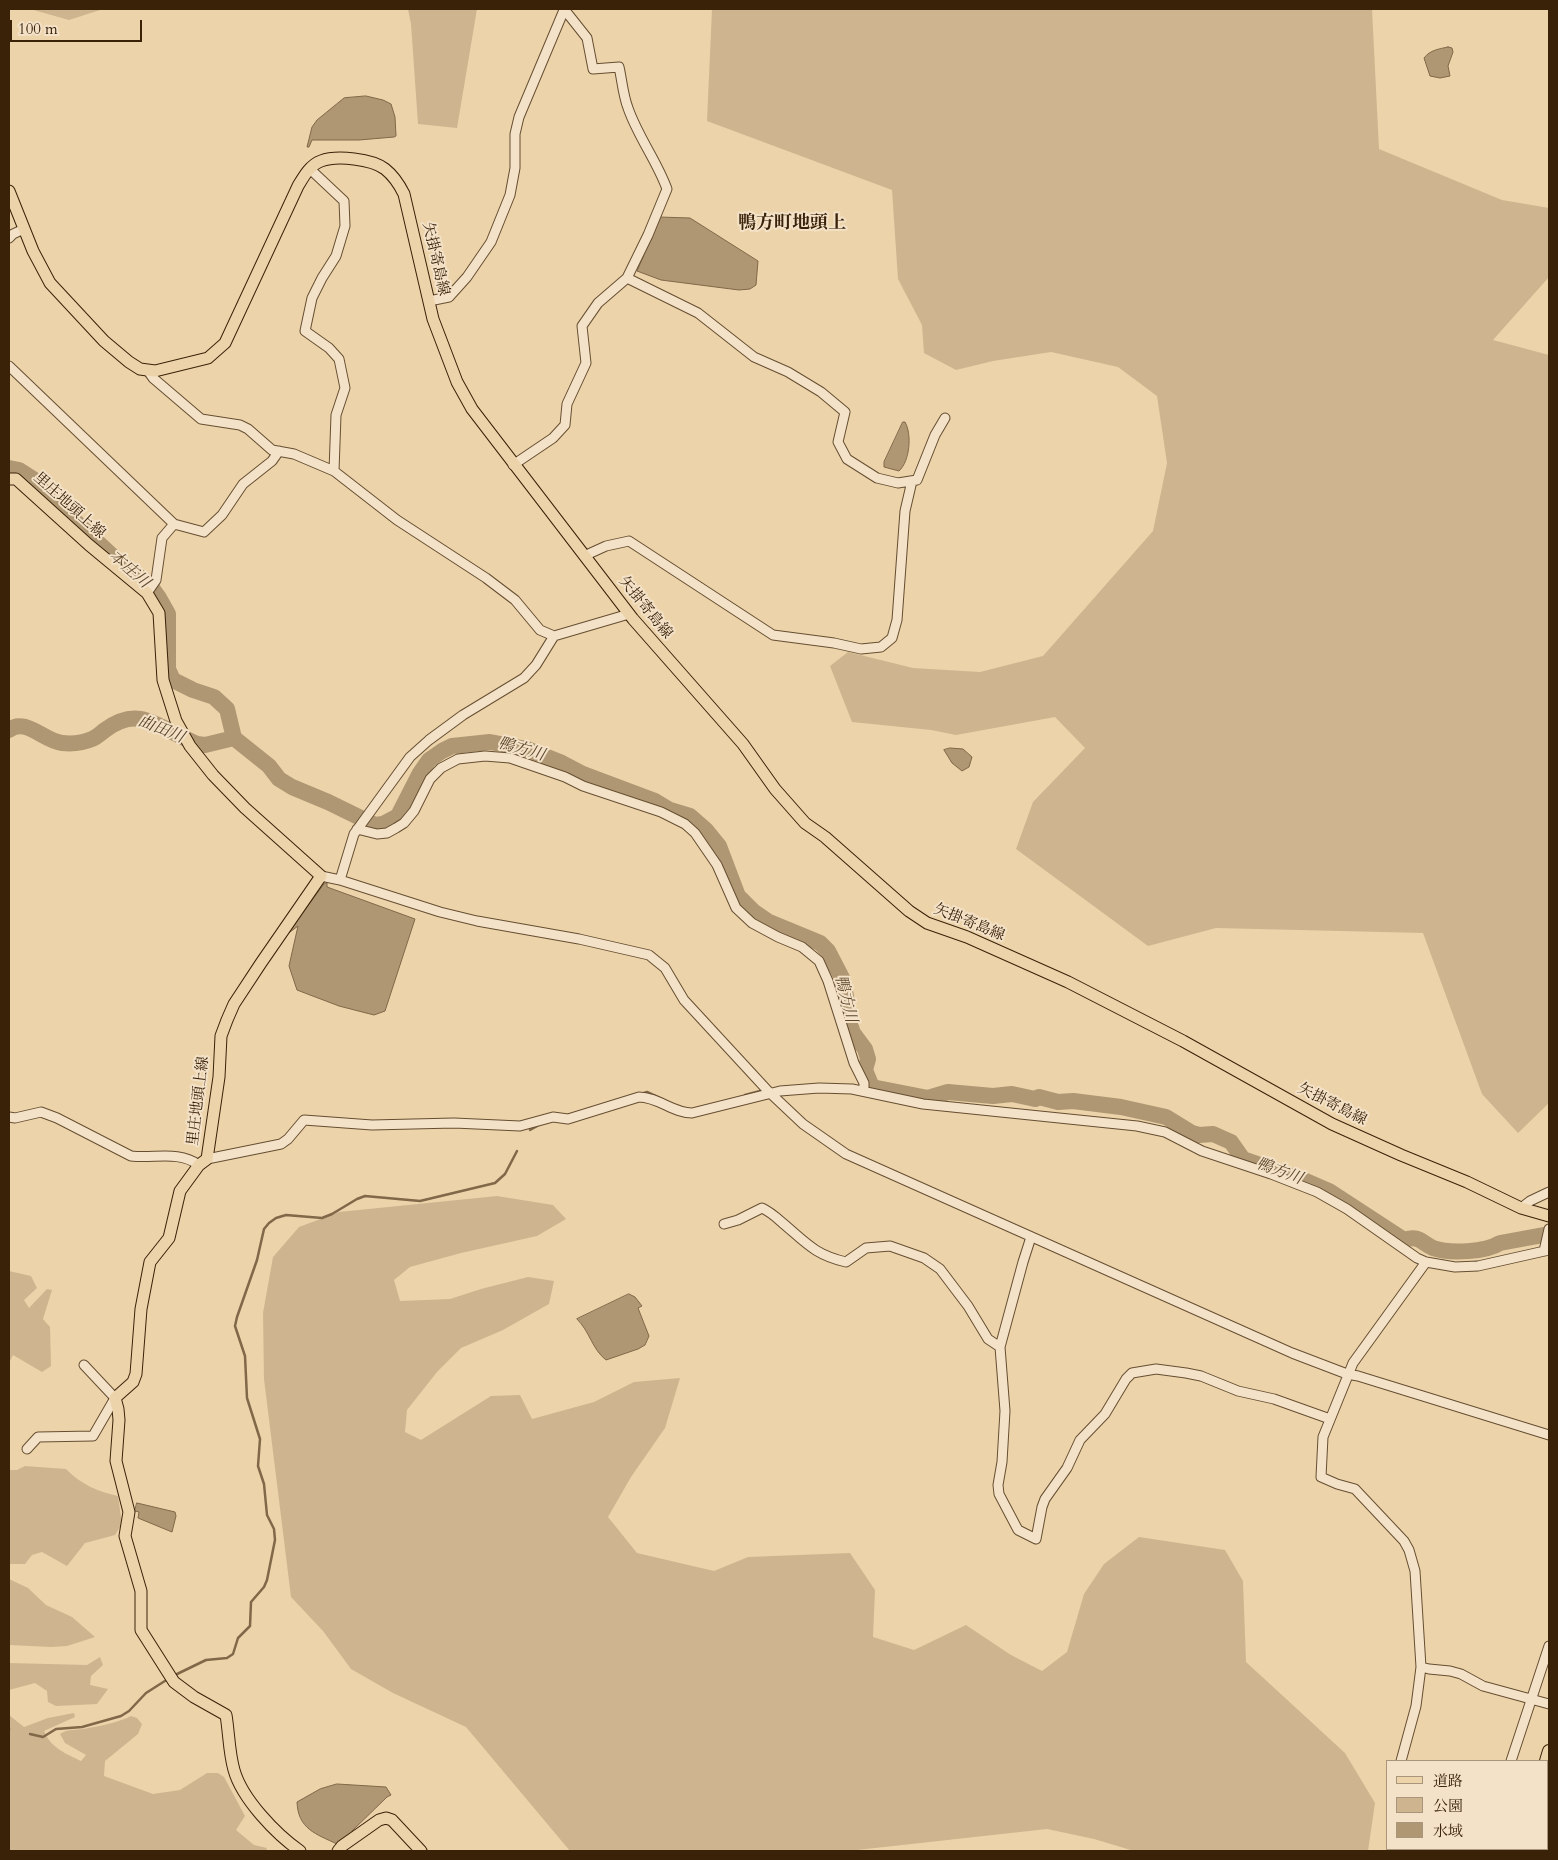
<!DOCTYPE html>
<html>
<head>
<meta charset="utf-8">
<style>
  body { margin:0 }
  #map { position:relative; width:1558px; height:1860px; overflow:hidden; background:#ecd3aa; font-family:Cardo,"Noto Serif JP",serif }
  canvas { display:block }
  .frame { position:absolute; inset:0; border:10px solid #3a2209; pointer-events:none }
  .legend { position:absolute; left:1386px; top:1760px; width:162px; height:90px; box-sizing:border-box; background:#f3e2c8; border:1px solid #a9957c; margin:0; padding:6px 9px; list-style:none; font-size:15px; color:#3a2209 }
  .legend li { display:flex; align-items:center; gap:10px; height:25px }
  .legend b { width:25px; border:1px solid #a9957c }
  .scale { position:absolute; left:10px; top:20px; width:132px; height:22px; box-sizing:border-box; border:2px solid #3a2209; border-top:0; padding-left:6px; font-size:15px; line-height:18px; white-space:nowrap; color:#3a2209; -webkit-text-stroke:4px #f3e2c8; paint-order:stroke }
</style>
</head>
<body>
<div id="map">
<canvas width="1558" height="1860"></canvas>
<div class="frame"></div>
<ul class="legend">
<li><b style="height:6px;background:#ecd3aa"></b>道路</li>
<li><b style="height:14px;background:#ceb58f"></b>公園</li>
<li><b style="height:14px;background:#af9773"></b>水域</li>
</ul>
<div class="scale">100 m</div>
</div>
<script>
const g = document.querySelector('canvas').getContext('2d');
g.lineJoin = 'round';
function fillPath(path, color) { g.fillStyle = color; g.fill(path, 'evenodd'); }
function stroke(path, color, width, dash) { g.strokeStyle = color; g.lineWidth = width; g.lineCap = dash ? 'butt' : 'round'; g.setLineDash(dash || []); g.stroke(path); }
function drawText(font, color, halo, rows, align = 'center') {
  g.font = font + ' Cardo,"Noto Serif JP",serif'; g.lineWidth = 4; g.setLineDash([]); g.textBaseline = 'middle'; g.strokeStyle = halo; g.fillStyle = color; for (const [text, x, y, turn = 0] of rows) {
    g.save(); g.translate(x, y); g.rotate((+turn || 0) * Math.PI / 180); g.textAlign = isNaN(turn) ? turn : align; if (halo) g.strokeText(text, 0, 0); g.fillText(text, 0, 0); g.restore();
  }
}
fillPath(new Path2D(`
  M 30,9 L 103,9 L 69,20 Z
  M 408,9 L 477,9 L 457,128 L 418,124 L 411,24 Z
  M 712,9 L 1372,9 L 1379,149 L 1502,200 L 1549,208 L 1549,277 L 1493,340 L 1549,355 L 1549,1103 L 1518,1133 L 1482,1094 L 1423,933 L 1216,928 L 1148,946 L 1016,849 L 1033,802 L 1085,748 L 1055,717 L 956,735 L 931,730 L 852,722 L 830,666 L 848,652 L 913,668 L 980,672 L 1043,656 L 1153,531 L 1167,463 L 1157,396 L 1118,367 L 1051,352 L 993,361 L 956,370 L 924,353 L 922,325 L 898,279 L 892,190 L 707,121 Z
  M 497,1196 L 553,1205 L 566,1219 L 537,1236 L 461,1253 L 410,1267 L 394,1280 L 400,1301 L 450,1299 L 481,1289 L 528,1277 L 554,1281 L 549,1304 L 503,1330 L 461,1348 L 437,1372 L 407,1410 L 405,1432 L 421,1440 L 491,1396 L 520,1395 L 532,1419 L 594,1402 L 634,1382 L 680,1378 L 665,1428 L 631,1477 L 608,1517 L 637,1553 L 714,1571 L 748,1557 L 850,1553 L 875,1590 L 873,1637 L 914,1650 L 966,1625 L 1011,1655 L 1042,1671 L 1067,1652 L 1084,1594 L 1104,1564 L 1139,1537 L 1225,1550 L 1243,1581 L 1246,1662 L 1345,1753 L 1375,1803 L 1368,1851 L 1134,1851 L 1094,1839 L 1047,1829 L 848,1851 L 570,1851 L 466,1727 L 393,1693 L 351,1669 L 323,1631 L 291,1597 L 264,1379 L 263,1313 L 273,1257 L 299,1227 L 339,1212 Z
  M 9,1271 L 31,1276 L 37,1288 L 24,1300 L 29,1308 L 47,1289 L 52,1290 L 43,1319 L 50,1327 L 51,1366 L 42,1372 L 13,1355 L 9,1363 Z
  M 25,1466 L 66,1469 C 80,1484 99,1492 118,1496 L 122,1524 L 115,1535 L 85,1543 L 67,1566 L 42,1552 L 32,1555 L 25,1564 L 9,1564 L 9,1470 L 17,1470 Z
  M 9,1579 L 28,1588 L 46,1605 L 72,1617 L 95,1637 L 67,1646 L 51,1647 L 9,1645 Z
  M 100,1657 L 103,1665 L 91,1676 L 90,1685 L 108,1689 L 97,1704 L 56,1706 L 48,1702 L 47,1691 L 35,1683 L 9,1690 L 9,1663 L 87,1665 Z
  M 74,1713 L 75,1717 L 44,1731 C 50,1747 66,1754 81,1761 L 86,1755 L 65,1743 L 60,1734 C 67,1729 76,1730 84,1729 C 99,1726 117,1723 131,1716 L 137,1718 L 142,1724 L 138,1734 L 105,1761 L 104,1776 L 153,1794 L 180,1790 L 207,1773 L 218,1773 L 224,1777 L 245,1816 L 236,1830 L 254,1845 L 267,1848 L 266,1851 L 9,1851 L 9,1715 L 24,1727 L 48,1718 Z`), '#ceb58f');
const water = new Path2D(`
  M 1448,47 L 1452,48 L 1453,52 L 1448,66 L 1450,76 L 1440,78 L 1430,76 L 1424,58 C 1430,50 1439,49 1448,47 Z
  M 366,96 L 383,100 L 391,104 L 395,117 L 396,136 L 394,137 L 359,140 L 312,140 L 309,147 L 307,147 L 312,127 L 317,120 L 344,98 Z
  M 659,217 L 690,218 L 758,261 L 756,285 L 750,289 L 739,290 L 661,280 L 637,271 L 644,255 L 641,253 Z
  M 903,422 L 905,422 C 912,434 910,461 899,471 L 884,467 L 884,462 Z
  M 950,748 L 963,749 L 972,757 L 969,767 L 962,771 L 952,763 L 944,750 Z
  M 327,883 L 327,887 L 415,919 L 385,1011 L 374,1015 L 339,1006 L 297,990 L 289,966 L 298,926 L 286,935 L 324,884 Z
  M 629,1294 L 635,1297 L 642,1306 L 638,1308 L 649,1336 L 645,1345 L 638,1349 L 606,1360 C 592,1349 590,1332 577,1319 Z
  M 137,1503 L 175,1512 L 176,1516 L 172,1532 L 138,1518 L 139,1512 L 135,1511 Z
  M 337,1784 L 386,1787 L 391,1795 L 387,1797 L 352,1831 L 352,1836 L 337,1844 C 316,1834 298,1829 297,1802 L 320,1789 Z`);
fillPath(water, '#af9773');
stroke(water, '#806849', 1);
stroke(new Path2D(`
  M 641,1094 L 647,1092 L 662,1099
  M 745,1095 L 764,1090
  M 530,1130 L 539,1125
  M 175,1675 L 206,1660 L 227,1658 L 233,1654 L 238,1638 L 250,1626 L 251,1602 L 264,1587 L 267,1580 L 275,1540 L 274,1529 L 267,1515 L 264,1484 L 258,1466 L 260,1439 L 247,1398 L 245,1356 L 235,1326 L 237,1317 L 257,1260 L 264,1229 L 269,1223 L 276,1218 L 286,1215 L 322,1218 L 332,1214 L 357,1199 L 365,1196 L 420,1201 L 495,1183 L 505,1174 L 517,1151
  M 9,1729 L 9,1730
  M 30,1734 L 43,1737 L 56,1729 L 82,1727 L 121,1716 L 129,1711 L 146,1693 L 168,1679`), '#806849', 2.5);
stroke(new Path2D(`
  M 9,468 L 19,470 L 33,479 L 46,494 L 120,563 L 149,584 L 159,598 L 168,614 L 168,669 L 173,680 L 193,690 L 214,697 L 227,709 L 234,738
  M 9,730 C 25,717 44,741 62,743 C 72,744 83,743 92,739 C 97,737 101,733 105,730 C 116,722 127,717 140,719 C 155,721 182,738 197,744 L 205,745 L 234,738
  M 234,738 L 269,766 L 279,779 L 292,787 L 328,802 L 375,825 L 383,824 L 398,816 L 420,773 L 429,760 L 442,751 L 452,746 L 490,742 L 527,749 L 562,763 L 583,774 L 655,801 L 670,810 L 690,816 L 706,830 L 719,846 L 738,896 L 753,911 L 769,922 L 820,943 L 828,951 L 842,978 L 846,996 L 848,1019 L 853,1033 L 865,1049 L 868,1059 L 865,1070 L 872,1087 L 928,1098 L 948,1092 L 993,1096 L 1012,1094 L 1035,1099 L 1039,1097 L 1058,1102 L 1073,1101 L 1121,1107 L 1166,1117 L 1192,1133 L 1199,1135 L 1213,1134 L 1231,1142 L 1243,1159 L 1306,1181 L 1329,1191 L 1404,1240 C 1420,1235 1420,1242 1433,1248 C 1450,1254 1486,1252 1500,1243 L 1549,1234`), '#af9773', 16);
const minor = new Path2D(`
  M 310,169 L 344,201 L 345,226 L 336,256 L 322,278 L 312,298 L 305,331 L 329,348 L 339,359 L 345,388 L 336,415 L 334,471
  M 9,238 L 13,234 L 24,229
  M 627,278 L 698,313 L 754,357 L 788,372 L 821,392 L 845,412 L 838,442 L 847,459 L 877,478 L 898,483 L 917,480 L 935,435 L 945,418
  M 429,301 L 449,297 L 467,277 L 491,242 L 510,195 L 515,168 L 515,134 L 519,117 L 564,10
  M 9,366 L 174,524 L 204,532 L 222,515 L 243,484 L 272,461 L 279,451
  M 148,371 L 153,378 L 201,419 L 240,425 L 248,429 L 272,450 L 294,454 L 334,471 L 397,520 L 486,578 L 515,600 L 540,630 L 554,636
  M 513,465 L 553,438 L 565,425 L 567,404 L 586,363 L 582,326 L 598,303 L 627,278 L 648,235 L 667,189 C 657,161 638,137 628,108 C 623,95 622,80 619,67 L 593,69 L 587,38 L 564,9
  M 584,556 L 606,546 L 629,541 L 773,635 L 834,643 L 861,649 L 881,647 L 892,638 L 897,620 L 905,511 L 912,481
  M 147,593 L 156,580 L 162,538 L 174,524
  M 357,829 L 377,834 L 387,833 L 396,828 L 404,823 L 414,811 L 430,779 L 441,768 L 458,759 L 485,756 L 510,758 L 565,777 L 583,786 L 661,812 L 685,824 L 695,833 L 717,865 L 736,908 L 752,923 L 778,937 L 802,947 L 819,961 L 828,981 L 854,1063 L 864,1083 L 864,1090
  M 321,876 L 340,880 L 440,912 L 477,921 L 579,939 L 649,955 L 665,968 L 684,1000 L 768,1091 L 803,1124 L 846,1154 L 1292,1353 L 1347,1374 L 1358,1376 L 1549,1435
  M 340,880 L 354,834 L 410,757 L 429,740 L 463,715 L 524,678 L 536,665 L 554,636 L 629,614
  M 9,1117 L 15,1118 L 41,1112 L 57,1118 L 131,1156 C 154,1159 178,1150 199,1165
  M 207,1159 L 281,1144 L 288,1139 L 304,1120 L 372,1125 L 454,1123 L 520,1126 L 553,1117 L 568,1119 L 639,1097 C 658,1097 673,1113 692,1113 L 780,1091 L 819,1088 L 852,1089 L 923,1104 L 1137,1126 L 1165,1132 L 1202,1151 L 1271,1174 L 1317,1192 L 1347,1209 L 1417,1258 L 1426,1262 L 1455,1267 L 1478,1266 L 1549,1250
  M 1521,1208 L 1530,1201 L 1549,1192
  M 724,1224 L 738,1220 L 762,1208 C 771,1212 778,1219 785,1225 C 807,1244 816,1255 846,1262 L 866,1248 L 890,1246 L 924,1258 L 940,1269 L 968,1306 L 988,1339 L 1000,1347
  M 1031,1237 L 1023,1262 L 1000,1347 L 1005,1411 L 1002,1462 L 998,1485 L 999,1494 L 1018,1530 L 1036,1539 L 1042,1507 L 1045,1499 L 1067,1468 L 1080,1440 L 1105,1414 L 1126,1379 L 1132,1373 L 1156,1369 L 1186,1373 L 1201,1376 L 1238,1391 L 1274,1399 L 1330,1419
  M 1544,1251 L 1549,1229
  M 27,1449 L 38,1437 L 93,1436 L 115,1398 L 84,1365
  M 1421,1667 L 1429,1669 L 1450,1671 L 1461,1674 L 1483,1686 L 1549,1704
  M 1401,1761 L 1416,1706 L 1421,1667 L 1415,1571 L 1409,1550 L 1404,1541 L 1355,1489 L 1337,1484 L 1321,1477 L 1323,1437 L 1353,1363 L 1426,1262
  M 1511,1761 L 1549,1646
  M 1402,1851 L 1403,1849
  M 1481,1851 L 1482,1849`);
const major = new Path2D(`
  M 9,191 L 33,251 L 50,283 L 104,341 L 129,362 L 140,369 L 155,371 L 208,358 L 225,343 L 298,186 C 304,176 310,165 321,161 C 337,155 372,159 385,169 C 394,176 399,184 404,194 L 433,319 L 457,382 L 472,409 L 633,619 L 743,744 L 775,789 L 805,823 L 825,837 L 909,911 L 927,923 L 967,937 L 1068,982 L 1183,1041 L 1332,1124 L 1401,1155 L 1467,1182 L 1521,1208 L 1549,1216
  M 9,479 L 16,479 L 89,545 L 147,593 L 159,613 L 163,680 L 176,721 L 190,746 L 213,775 L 245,808 L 321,876 L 261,963 L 234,1004 L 227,1020 L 221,1036 L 219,1077 L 207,1159 L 199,1165 L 180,1191 L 169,1238 L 150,1262 L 141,1309 L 136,1374 L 133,1382 L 115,1398 L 118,1409 L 119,1420 L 116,1461 L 129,1512 L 125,1536 L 141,1591 L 141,1630 L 174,1682 L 194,1697 L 226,1715 C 229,1733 229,1753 234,1770 C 242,1799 276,1834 300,1851
  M 338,1851 L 342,1846 L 379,1820 L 386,1818 L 392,1820 L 421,1851`);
const highway = new Path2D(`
  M 1546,1761 L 1549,1751
  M 1547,1818 L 1549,1809
  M 1518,1851 L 1519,1849
  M 1537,1851 L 1538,1849`);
stroke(minor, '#664e31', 11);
stroke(major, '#3a2209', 13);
stroke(highway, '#3a2209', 14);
stroke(minor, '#f3e2c8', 9);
stroke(major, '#ecd3aa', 11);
stroke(highway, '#ecd3aa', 12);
drawText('15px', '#3a2209', '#f3e2c8', [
  ["矢掛寄島線",435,259,77],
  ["里庄地頭上線",69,506,42],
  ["矢掛寄島線",645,608,51],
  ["矢掛寄島線",969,923,22],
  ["里庄地頭上線",199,1101,-83],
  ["矢掛寄島線",1332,1105,27]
]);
drawText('italic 16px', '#5d4529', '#f3e2c8', [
  ["本庄川",129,570,41],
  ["曲田川",161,730,22],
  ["鴨方川",521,750,16],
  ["鴨方川",845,999,76],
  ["鴨方川",1279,1172,20]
]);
drawText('bold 18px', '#3a2209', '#f3e2c8', [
  ["鴨方町地頭上",792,224]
]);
</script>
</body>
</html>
